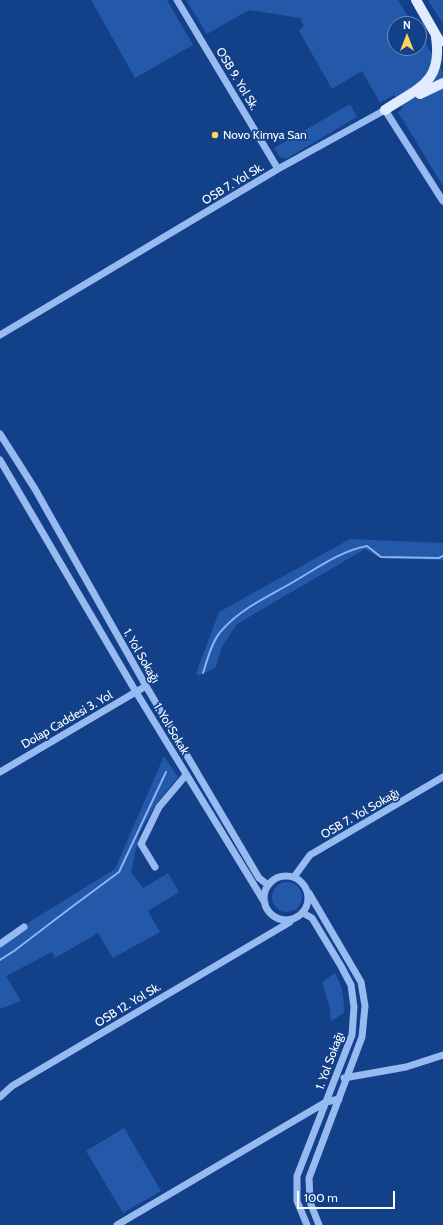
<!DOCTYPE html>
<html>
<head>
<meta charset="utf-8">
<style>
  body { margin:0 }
  #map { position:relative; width:443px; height:1225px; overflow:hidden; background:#124089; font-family:Cabin,sans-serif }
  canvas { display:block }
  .north { position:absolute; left:387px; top:16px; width:40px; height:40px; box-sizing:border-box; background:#124089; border:1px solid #718cb8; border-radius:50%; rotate:0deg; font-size:11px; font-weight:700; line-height:16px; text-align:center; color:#fff }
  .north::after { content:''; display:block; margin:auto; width:14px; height:18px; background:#ffd757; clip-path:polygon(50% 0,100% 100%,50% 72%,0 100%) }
  .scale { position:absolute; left:297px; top:1191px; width:98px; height:18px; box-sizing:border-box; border:2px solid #fff; border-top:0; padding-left:5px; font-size:12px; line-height:14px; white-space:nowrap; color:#fff; -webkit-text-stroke:3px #124089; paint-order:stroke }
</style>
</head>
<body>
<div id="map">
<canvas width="443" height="1225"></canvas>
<div class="north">N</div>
<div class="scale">100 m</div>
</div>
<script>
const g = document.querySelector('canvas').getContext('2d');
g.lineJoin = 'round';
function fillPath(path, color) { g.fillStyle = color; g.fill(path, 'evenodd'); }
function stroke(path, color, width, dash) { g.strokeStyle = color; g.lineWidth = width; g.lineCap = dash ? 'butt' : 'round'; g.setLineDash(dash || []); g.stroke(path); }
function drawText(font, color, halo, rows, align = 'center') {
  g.font = font + ' Cabin,sans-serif'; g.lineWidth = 3.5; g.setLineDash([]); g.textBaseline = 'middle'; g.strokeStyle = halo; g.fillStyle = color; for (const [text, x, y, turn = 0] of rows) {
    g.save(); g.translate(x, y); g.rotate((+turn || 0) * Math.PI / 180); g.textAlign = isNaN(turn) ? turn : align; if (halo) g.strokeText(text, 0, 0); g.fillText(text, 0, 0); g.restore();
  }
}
fillPath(new Path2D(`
  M 91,0 L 167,0 L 193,45 L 135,78 Z
  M 186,0 L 398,0 L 413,24 L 395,24 L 395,48 L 419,48 L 419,33 L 443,72 L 443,186 L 398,112 L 403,108 L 394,95 L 380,103 L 362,71 L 332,89 L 299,31 L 304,26 L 300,18 L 249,10 L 207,34 Z
  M 428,0 L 443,0 L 443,24 Z
  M 350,104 L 357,117 L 286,159 L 280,157 L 274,148 Z
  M 350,539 L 443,543 L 443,560 L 380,558 L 365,549 L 237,624 L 222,647 L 215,668 L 198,676 L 196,673 L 219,612 Z
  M 164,756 L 178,777 L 156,804 L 139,834 L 131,872 L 143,888 L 168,873 L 179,892 L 148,911 L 160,932 L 113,958 L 98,933 L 55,958 L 52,952 L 6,976 L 21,1001 L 0,1009 L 0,940 L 115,869 Z
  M272 897a15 15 0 1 1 30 0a15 15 0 1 1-30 0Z
  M 335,973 C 343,986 344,999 344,1013 L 331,1021 L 330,1008 L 322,982 Z
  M 124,1128 L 161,1191 L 123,1213 L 86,1151 Z`), '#2359a8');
stroke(new Path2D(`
  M 203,673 C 208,658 212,640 223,629 C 241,609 265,598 288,585 C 313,571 339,551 367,546 L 381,557 L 439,558 L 443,556
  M 0,960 L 14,951 L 73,906 L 119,872 L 166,772`), '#89b5f4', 2);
stroke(new Path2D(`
  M 177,0 L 278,169
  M 0,335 L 278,169 L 385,110 L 443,201
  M 0,434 L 35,489 L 146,686 L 259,878 L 268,885
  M 0,460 L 136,692 L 265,903
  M 0,772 L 146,686
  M 155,867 L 141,844 L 159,807 L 186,775
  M264 898a22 22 0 1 1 44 0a22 22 0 1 1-44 0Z
  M 294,877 L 310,855 L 443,777
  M 309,893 L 361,982 L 365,1006 L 362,1037 L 309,1178 L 310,1202 L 319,1225
  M 303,913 L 312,918 L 341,966 L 351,985 L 354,1007 L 352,1035 L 297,1176 L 297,1201 L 307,1225
  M 0,944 L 24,927
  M 344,1078 L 406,1067 L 443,1055
  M 0,1097 L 12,1086 L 290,922 L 291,920
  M 117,1225 L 326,1102 L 339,1099`), '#97bbf1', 7);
stroke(new Path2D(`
  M 416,0 L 440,42
  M 420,94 L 443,83
  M 385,110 C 418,88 443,83 436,37`), '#e1ebff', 10);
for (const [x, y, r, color] of [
  [215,135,4,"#ffd757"]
]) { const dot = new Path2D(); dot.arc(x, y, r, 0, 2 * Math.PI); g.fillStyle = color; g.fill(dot); stroke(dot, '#124089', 1.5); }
drawText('12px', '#fff', '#124089', [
  ["OSB 9. Yol Sk.",237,79,59],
  ["OSB 7. Yol Sk.",233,184,-31],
  ["1. Yol Sokağı",141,656,60],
  ["Dolap Caddesi 3. Yol",67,720,-30],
  ["1. Yol Sokak",171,729,59],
  ["OSB 7. Yol Sokağı",360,814,-30],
  ["OSB 12. Yol Sk.",128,1005,-31],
  ["1. Yol Sokağı",330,1061,-70]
]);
drawText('12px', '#fff', '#124089', [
  ["Novo Kimya San",223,135]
], 'left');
</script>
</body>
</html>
